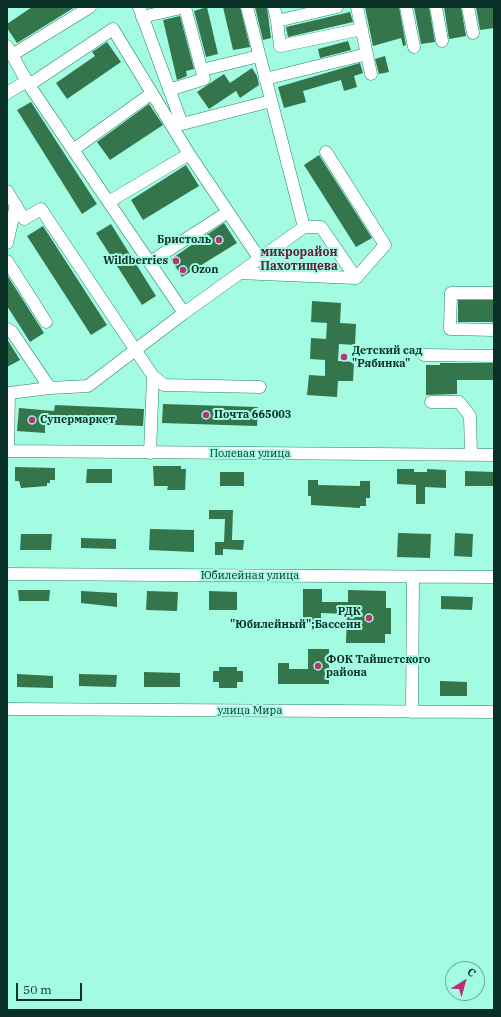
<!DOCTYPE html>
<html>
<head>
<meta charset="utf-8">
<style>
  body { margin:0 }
  #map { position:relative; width:501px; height:1017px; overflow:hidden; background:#a3fce2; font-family:"IBM Plex Serif",serif }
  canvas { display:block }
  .frame { position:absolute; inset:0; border:8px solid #0a3128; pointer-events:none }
  .north { position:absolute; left:445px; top:961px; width:40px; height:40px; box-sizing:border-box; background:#a3fce2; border:1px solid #66ab98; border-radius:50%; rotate:37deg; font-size:11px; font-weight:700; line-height:16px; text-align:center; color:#0a3128 }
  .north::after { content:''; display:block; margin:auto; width:14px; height:18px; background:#b83376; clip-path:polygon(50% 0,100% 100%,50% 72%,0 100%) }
  .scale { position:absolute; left:16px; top:983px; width:66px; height:18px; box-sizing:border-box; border:2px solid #0a3128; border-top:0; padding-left:5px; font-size:12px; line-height:14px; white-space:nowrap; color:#0a3128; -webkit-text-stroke:3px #a3fce2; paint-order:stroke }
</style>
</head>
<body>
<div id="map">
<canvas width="501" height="1017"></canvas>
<div class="frame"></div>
<div class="north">С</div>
<div class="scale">50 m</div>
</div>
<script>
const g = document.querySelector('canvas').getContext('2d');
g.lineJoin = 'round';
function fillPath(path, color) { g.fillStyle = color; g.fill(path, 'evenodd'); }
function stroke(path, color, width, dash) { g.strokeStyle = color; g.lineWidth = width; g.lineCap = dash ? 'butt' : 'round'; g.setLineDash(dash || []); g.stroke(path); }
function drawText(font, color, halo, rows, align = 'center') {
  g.font = font + ' "IBM Plex Serif",serif'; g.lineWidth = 4; g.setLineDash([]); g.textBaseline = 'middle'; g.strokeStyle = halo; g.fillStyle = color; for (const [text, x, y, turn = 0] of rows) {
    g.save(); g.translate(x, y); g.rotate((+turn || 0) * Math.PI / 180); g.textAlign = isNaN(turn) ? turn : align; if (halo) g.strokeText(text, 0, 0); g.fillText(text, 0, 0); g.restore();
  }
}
fillPath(new Path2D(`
  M 32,7 L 75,7 L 17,43 L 7,28 L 7,24 Z
  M 207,7 L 218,54 L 206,57 L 194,11 Z
  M 223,7 L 240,7 L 250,47 L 233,50 Z
  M 255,7 L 267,7 L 271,38 L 263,40 Z
  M 365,7 L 399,7 L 406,45 L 403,46 L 401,38 L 373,46 Z
  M 414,7 L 429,7 L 435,42 L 421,44 Z
  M 444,7 L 461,7 L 466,36 L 449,39 Z
  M 476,7 L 493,7 L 494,28 L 480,30 Z
  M 350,12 L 353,22 L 288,37 L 286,27 Z
  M 180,16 L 194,69 L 186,71 L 187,76 L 177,80 L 163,20 Z
  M 348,41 L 351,50 L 320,58 L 318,49 Z
  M 107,42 L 121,62 L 67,99 L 56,83 L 95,56 L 92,52 Z
  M 385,56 L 389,72 L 379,74 L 375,59 Z
  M 360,63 L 363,73 L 354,76 L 357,87 L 344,91 L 341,80 L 303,91 L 306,102 L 284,108 L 278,87 Z
  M 252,68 L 257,76 L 259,85 L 240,98 L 236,91 L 209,109 L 197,92 L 224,74 L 230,83 Z
  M 31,102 L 97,204 L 82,214 L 17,110 Z
  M 149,104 L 163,125 L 110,160 L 97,142 Z
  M 319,155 L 372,238 L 356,247 L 304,165 Z
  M 186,165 L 199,186 L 143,220 L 131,200 Z
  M 224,223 L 237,243 L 182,277 L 171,259 Z
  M 111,224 L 156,296 L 142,305 L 96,233 Z
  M 43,226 L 107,325 L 91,335 L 27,236 Z
  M 7,275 L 44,333 L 30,342 L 7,306 Z
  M 458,300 L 494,300 L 494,322 L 458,322 Z
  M 312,301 L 341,303 L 340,323 L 356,324 L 355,345 L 339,344 L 338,361 L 354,362 L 353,381 L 338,381 L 337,397 L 307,395 L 309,375 L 325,376 L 325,360 L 310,359 L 311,338 L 326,339 L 327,323 L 311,322 Z
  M 7,339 L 20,360 L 7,367 Z
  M 440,363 L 494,363 L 494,380 L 457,380 L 457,394 L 426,395 L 426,365 L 440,365 Z
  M 163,404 L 258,407 L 257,426 L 162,423 Z
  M 55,405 L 144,409 L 143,426 L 45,422 L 45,433 L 17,431 L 19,408 L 54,411 Z
  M 153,466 L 181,466 L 181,469 L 186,469 L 185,490 L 167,490 L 168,486 L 154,486 Z
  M 15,467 L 55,468 L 55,480 L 50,480 L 50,483 L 47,483 L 47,486 L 21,488 L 19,481 L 15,481 Z
  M 87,469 L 112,469 L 112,483 L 86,483 Z
  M 397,469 L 414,469 L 414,472 L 427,472 L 427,469 L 446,470 L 446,488 L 425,487 L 425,504 L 416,504 L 416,485 L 397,484 Z
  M 465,471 L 494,472 L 494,486 L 465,486 Z
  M 220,472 L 244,472 L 244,486 L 220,486 Z
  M 308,480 L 318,480 L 318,485 L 360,486 L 360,481 L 370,481 L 370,498 L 366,498 L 366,506 L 360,506 L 360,508 L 311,505 L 311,496 L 308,496 Z
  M 209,510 L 233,510 L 232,540 L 244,540 L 243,550 L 223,549 L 223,555 L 215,555 L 215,542 L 224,542 L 225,519 L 209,519 Z
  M 150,529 L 194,530 L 194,552 L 149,550 Z
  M 398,533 L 431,534 L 430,558 L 397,557 Z
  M 455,533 L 473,534 L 472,557 L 454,556 Z
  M 21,534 L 52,534 L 51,550 L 20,550 Z
  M 81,538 L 116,539 L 116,549 L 81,548 Z
  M 303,589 L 322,589 L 322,602 L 348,602 L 348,590 L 386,591 L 386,608 L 391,608 L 391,634 L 385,634 L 385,643 L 346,643 L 347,614 L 321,613 L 321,623 L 303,623 Z
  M 18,590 L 50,590 L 49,601 L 19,601 Z
  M 81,591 L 117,593 L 117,607 L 81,603 Z
  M 147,591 L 178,592 L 177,611 L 146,610 Z
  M 209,591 L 237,592 L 237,610 L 209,610 Z
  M 441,596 L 473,597 L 472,610 L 441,609 Z
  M 308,649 L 329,649 L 329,684 L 278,684 L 278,663 L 289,663 L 289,669 L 308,669 Z
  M 219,667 L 237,667 L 237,671 L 243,671 L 243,682 L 237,682 L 237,688 L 219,688 L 219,682 L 213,682 L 213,671 L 219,671 Z
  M 144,672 L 180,673 L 180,687 L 144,687 Z
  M 17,674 L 53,676 L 53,688 L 17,687 Z
  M 79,674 L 117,675 L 116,687 L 79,686 Z
  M 440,681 L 467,682 L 467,696 L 440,696 Z`), '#34754c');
const minor = new Path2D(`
  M 139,7 L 182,124 L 271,101
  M 247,7 L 304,227
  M 274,7 L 277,21 L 337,7
  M 357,7 L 371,74
  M 406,7 L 414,47
  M 436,7 L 442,41
  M 468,7 L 473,33
  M 142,17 L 185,7 L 204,79 L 169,90
  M 277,21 L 280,46 L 362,29
  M 7,46 L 29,85 L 184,313 L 88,386 L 50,388 L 9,393 L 8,451
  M 12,55 L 90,7
  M 202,70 L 259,56
  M 265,79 L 367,54
  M 29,85 L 113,29 L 189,154 L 110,201
  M 7,93 L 27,81
  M 73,150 L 152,93
  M 189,154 L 259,258
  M 7,191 L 24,219 L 41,209 L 153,376 L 164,385 L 260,387
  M 7,243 L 16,205
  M 7,261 L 46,322
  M 150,262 L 228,212
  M 239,273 L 356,278
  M 494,293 L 451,293 L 450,329 L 494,330
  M 184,313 L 304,227 L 321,227 L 356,278 L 385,245 L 326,152
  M 7,329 L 12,332 L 50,388
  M 424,355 L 494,356
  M 431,402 L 459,402 L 470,416 L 471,455
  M 7,451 L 494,455
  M 150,453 L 153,376
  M 7,574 L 494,577
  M 7,709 L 494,712
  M 412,712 L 413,577`);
stroke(minor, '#26846f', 13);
stroke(minor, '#fff', 12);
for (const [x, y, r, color] of [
  [219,240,4,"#b83376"],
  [176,261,4,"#b83376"],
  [183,270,4,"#b83376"],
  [344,357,4,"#b83376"],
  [206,415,4,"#b83376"],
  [32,420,4,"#b83376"],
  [369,618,4,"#b83376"],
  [318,666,4,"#b83376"]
]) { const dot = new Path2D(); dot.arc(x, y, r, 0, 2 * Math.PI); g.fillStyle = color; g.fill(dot); stroke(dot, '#a3fce2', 1.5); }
drawText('bold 11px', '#0a3128', '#a3fce2', [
  ["Бристоль",211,240,"right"],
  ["Wildberries",168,261,"right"],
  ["Ozon",191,270],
  ["Детский сад",352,351],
  ["\"Рябинка\"",352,364],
  ["Почта 665003",214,415],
  ["Супермаркет",40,420],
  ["РДК",361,612,"right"],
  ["\"Юбилейный\";Бассеин",361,625,"right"],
  ["ФОК Тайшетского",326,660],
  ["района",326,673]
], 'left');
drawText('11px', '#0a3128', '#a3fce2', [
  ["Полевая улица",250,454],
  ["Юбилейная улица",250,576],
  ["улица Мира",250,711]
]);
drawText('bold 12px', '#5f1f3d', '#a3fce2', [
  ["микрорайон",299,253],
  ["Пахотищева",299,267]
]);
</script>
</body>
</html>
